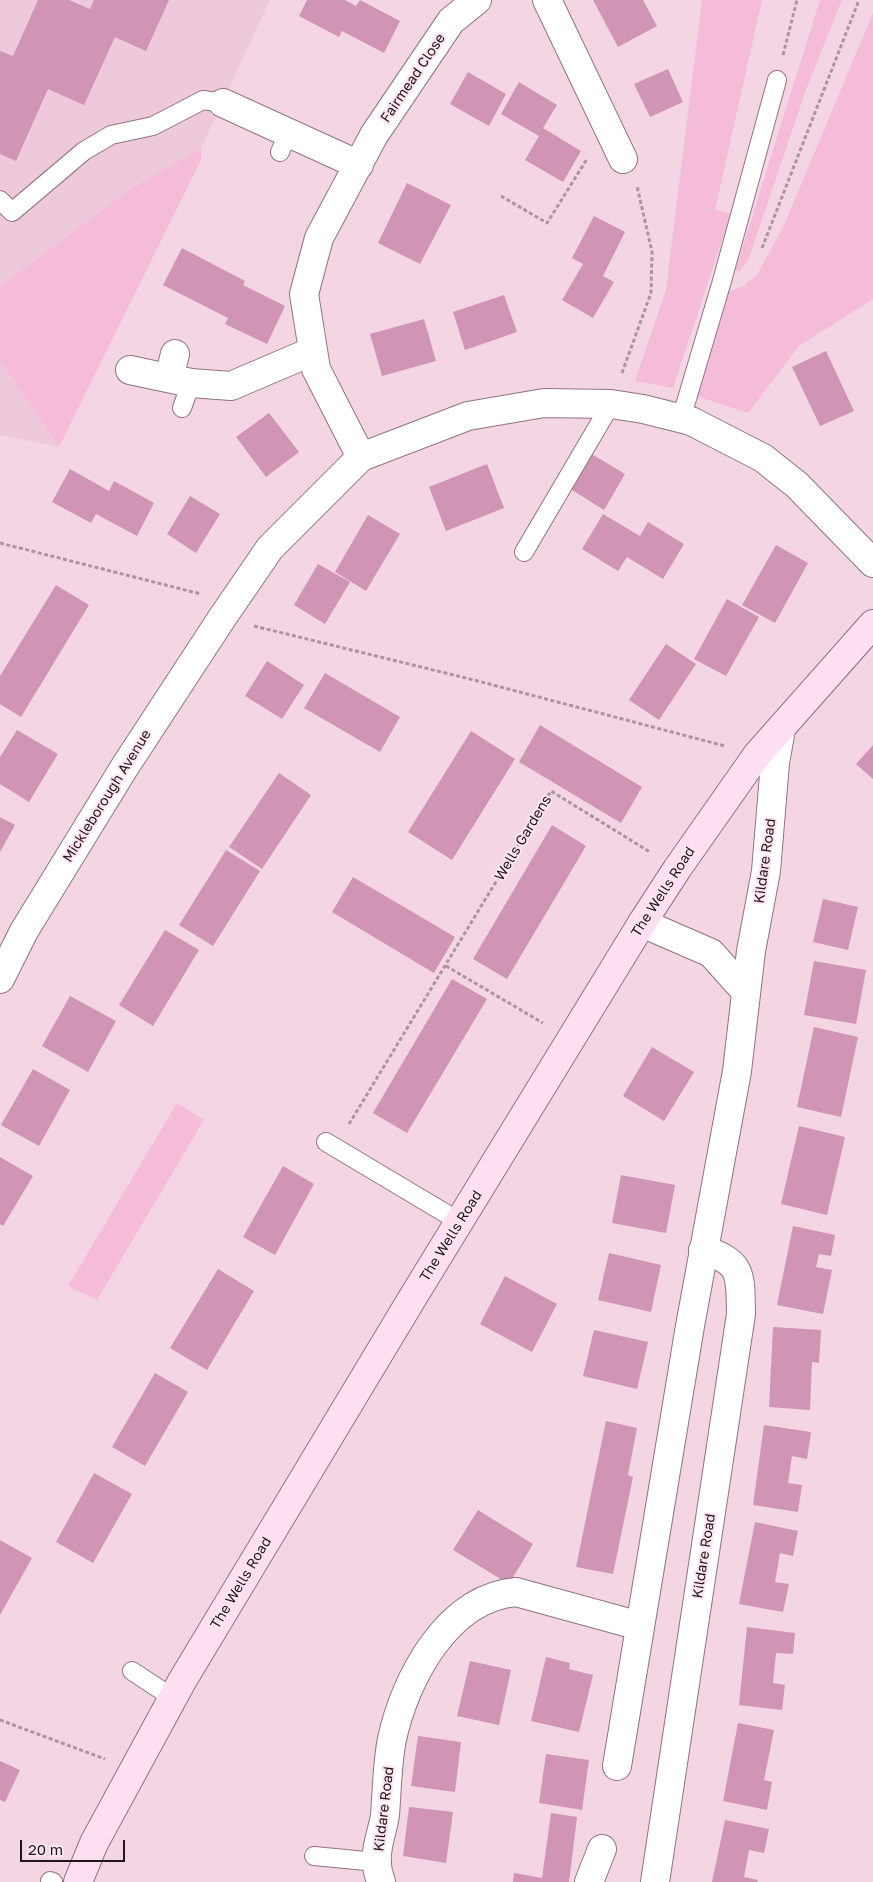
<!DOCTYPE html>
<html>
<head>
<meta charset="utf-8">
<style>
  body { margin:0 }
  #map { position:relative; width:873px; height:1882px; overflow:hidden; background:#f4d5e4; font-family:"Golos Text",sans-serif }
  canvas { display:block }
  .scale { position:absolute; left:20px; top:1840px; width:105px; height:22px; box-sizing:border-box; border:2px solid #20161b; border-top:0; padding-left:6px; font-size:15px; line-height:18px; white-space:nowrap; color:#20161b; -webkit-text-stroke:4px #fde4f0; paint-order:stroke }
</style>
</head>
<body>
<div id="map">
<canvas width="873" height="1882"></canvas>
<div class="scale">20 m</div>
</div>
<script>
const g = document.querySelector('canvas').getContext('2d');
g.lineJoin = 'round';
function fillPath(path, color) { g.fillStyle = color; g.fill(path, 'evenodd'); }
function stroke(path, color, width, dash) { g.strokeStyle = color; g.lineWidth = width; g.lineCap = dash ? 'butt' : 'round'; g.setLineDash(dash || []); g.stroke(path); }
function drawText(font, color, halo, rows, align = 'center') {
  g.font = font + ' "Golos Text",sans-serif'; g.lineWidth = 4; g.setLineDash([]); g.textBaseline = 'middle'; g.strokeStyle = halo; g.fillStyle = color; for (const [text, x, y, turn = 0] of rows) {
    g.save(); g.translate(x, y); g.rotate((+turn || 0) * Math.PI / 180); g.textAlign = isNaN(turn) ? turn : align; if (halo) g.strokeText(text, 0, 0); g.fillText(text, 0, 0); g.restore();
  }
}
fillPath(new Path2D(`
  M 0,0 L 270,0 L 201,149 L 133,187 L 0,286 Z
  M 0,361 L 59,447 L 0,435 Z`), '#eec8db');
fillPath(new Path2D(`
  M 702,0 L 762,0 L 715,210 L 731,213 L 673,388 L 635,381 L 666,290 Z
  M 820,0 L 842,0 L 806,90 L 749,258 L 740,271 L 735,271 Z
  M 873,13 L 873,299 L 799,346 L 748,413 L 696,396 L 728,292 L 743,286 L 757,275 L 784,225 Z
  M 201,149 L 201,160 L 59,447 L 0,361 L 0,286 L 133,187 Z
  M 177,1103 L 204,1120 L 97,1300 L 68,1286 Z`), '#f4bcd9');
fillPath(new Path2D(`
  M 38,0 L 69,0 L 90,9 L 94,0 L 169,0 L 146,51 L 115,37 L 84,105 L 48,89 L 16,161 L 0,154 L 0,51 L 13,56 Z
  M 307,0 L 345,0 L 356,6 L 360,0 L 400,21 L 384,53 L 342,31 L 339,37 L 299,16 Z
  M 593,0 L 643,0 L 657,26 L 618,47 Z
  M 668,69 L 683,102 L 650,117 L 634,84 Z
  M 468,72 L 506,94 L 489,126 L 450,104 Z
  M 519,82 L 557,105 L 543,128 L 581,151 L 563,182 L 525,160 L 539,136 L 501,114 Z
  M 407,183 L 451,205 L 420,264 L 378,243 Z
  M 594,216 L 625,232 L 603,276 L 614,282 L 593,318 L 562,300 L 583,264 L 572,258 Z
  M 182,248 L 245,281 L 243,285 L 285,306 L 267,344 L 225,324 L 228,318 L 163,285 Z
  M 504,295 L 517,332 L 465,350 L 453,312 Z
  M 424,319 L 436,361 L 382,376 L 370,334 Z
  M 826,351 L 854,411 L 820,426 L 792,367 Z
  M 269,413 L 299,452 L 266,477 L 236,437 Z
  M 585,450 L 625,474 L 604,510 L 564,485 Z
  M 487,464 L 504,508 L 446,531 L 429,487 Z
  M 70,469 L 109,491 L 114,481 L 154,503 L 137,536 L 96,514 L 91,523 L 52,502 Z
  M 190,496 L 220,514 L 196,553 L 167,534 Z
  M 603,514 L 640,536 L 648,522 L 684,544 L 663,579 L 627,557 L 618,571 L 582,549 Z
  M 368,515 L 400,534 L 366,591 L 335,572 Z
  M 776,545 L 808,563 L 775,623 L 742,605 Z
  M 318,564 L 350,582 L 325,624 L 294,605 Z
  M 56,585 L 89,605 L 21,717 L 0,704 L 0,676 Z
  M 727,599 L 759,617 L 726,676 L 694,659 Z
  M 666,644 L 696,664 L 659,720 L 629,700 Z
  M 267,661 L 304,685 L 282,719 L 245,696 Z
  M 325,673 L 400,717 L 380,752 L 304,708 Z
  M 540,725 L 642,787 L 621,823 L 519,762 Z
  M 17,730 L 58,754 L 29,802 L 0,784 L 0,757 Z
  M 471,731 L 515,759 L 452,860 L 408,832 Z
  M 873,745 L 873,779 L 856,764 Z
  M 279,773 L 311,795 L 262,869 L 229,847 Z
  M 0,817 L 15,825 L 0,852 Z
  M 552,825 L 586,846 L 507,979 L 473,959 Z
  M 226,850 L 260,871 L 213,946 L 179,925 Z
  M 353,877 L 455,937 L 434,973 L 332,912 Z
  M 823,899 L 858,907 L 848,950 L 813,942 Z
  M 165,930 L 199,950 L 153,1026 L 119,1005 Z
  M 814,961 L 866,970 L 856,1024 L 804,1015 Z
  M 452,979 L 487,999 L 407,1133 L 373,1113 Z
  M 70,996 L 116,1021 L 88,1072 L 42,1046 Z
  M 814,1027 L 858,1037 L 841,1117 L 797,1107 Z
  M 652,1047 L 694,1072 L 664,1121 L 623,1096 Z
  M 33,1069 L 70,1090 L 39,1146 L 1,1125 Z
  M 799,1126 L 845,1137 L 827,1215 L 781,1204 Z
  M 0,1157 L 33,1176 L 3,1226 L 0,1224 Z
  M 283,1166 L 314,1184 L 275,1255 L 243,1237 Z
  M 621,1175 L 675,1185 L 666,1233 L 612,1223 Z
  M 793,1226 L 835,1235 L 831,1256 L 819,1254 L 816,1267 L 832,1270 L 823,1314 L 777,1305 Z
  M 609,1253 L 661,1265 L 651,1312 L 598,1300 Z
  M 218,1269 L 254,1291 L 207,1370 L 170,1348 Z
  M 505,1276 L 557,1304 L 532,1352 L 480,1324 Z
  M 773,1327 L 821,1330 L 819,1363 L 812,1362 L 810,1410 L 769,1407 Z
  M 594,1330 L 648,1342 L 637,1389 L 583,1376 Z
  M 155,1373 L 188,1392 L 145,1466 L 112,1447 Z
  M 606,1421 L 637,1428 L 628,1475 L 633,1477 L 613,1574 L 576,1567 Z
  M 764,1425 L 811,1432 L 807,1459 L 792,1456 L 788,1483 L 802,1485 L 798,1512 L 753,1505 Z
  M 94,1473 L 132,1494 L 93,1563 L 56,1542 Z
  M 478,1510 L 533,1544 L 509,1584 L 453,1550 Z
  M 755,1522 L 798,1531 L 793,1556 L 780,1553 L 775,1582 L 789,1584 L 783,1612 L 739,1604 Z
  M 0,1540 L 32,1558 L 0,1615 Z
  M 747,1627 L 795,1633 L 793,1654 L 776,1653 L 773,1683 L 785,1685 L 782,1710 L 739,1705 Z
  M 546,1657 L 570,1663 L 569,1669 L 593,1675 L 579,1732 L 531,1721 Z
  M 470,1661 L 511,1670 L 499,1725 L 457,1716 Z
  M 738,1723 L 774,1730 L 764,1780 L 772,1782 L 767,1810 L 723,1801 Z
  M 418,1736 L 461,1742 L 455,1792 L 411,1786 Z
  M 546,1754 L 589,1760 L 582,1810 L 539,1803 Z
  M 0,1761 L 20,1770 L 5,1802 L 0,1800 Z
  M 409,1807 L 453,1812 L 446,1863 L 403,1856 Z
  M 551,1813 L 577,1817 L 569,1882 L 513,1882 L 514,1873 L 542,1878 Z
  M 725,1820 L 769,1829 L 764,1853 L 749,1850 L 744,1877 L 758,1880 L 757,1882 L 712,1882 Z`), '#d094b4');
const lane = new Path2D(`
  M 280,152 L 289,132
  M 0,200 L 12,212 L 84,151 L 111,135 L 153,126 L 203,100 L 223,103
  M 182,408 L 191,383
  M 681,419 L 722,281 L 777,80
  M 524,552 L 611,404
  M 326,1142 L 460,1222
  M 132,1671 L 173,1698
  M 314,1856 L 376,1862
  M 50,1881 L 53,1882`);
const street = new Path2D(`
  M 547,0 L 623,159
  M 223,103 L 359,165
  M 130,370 L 191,383 L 231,386 L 313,351
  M 169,378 L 175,354
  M 361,457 L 316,369 L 304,294 L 319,238 L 374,135 L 451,21 L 477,0
  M 642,923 L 711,953 L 746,992
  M 0,979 L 24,931 L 124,768 L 222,618 L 270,548 L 361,457 L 468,416 L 544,403 L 611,404 L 643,409 L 691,421 L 763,458 L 797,485 L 873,563
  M 617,1766 L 690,1326 L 737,1071 L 751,951 L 766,871 L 775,763 L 781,729
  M 381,1882 C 379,1876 377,1870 377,1863 C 375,1848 383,1830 385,1815 C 387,1790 387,1764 392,1739 C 405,1679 447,1598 516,1592 L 640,1626
  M 589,1882 L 602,1849
  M 655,1882 L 741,1314 C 740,1276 744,1262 703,1250`);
const secondary = new Path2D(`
  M 78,1882 L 94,1843 L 182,1681 L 413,1297 L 642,923 L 677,869 L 757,755 L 873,624`);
stroke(lane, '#907482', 20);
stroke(street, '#907482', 30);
stroke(secondary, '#907482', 30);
stroke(new Path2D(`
  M 783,55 L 797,0
  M 501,196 L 547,223 L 587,159
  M 762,248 L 859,0
  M 622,373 L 651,293 L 652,252 L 637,186
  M 0,543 L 201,594
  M 254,626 L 474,680 L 725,746
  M 446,966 L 543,1023
  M 349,1124 L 551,791 L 650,852
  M 0,1720 L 105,1759`), '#ac94a0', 3, [4, 2.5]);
stroke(lane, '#fff', 18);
stroke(street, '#fff', 28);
stroke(secondary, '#ffdff1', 28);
drawText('14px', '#20161b', '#fde4f0', [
  ["Fairmead Close",413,78,-56],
  ["Mickleborough Avenue",107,796,-58],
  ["Wells Gardens",523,838,-59],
  ["Kildare Road",765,861,-82],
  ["The Wells Road",663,892,-57],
  ["The Wells Road",451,1236,-58],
  ["Kildare Road",704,1556,-81],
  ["The Wells Road",241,1583,-59],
  ["Kildare Road",384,1809,-83]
]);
</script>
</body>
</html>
